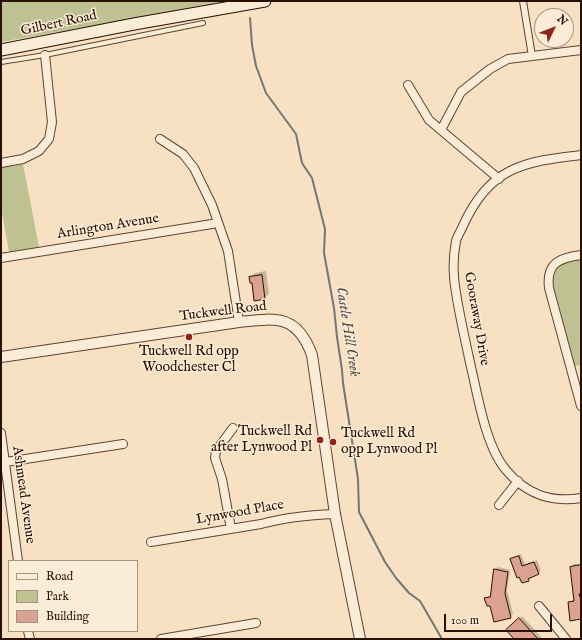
<!DOCTYPE html>
<html>
<head>
<meta charset="utf-8">
<style>
  body { margin:0 }
  #map { position:relative; width:582px; height:640px; overflow:hidden; background:#f8e1c2; font-family:"IM FELL English",serif }
  canvas { display:block }
  .frame { position:absolute; inset:0; border:2px solid #291002; pointer-events:none }
  .legend { position:absolute; left:8px; top:560px; width:130px; height:72px; box-sizing:border-box; background:#faecd7; border:1px solid #a69482; margin:0; padding:5px 7px; list-style:none; font-size:12px; color:#291002 }
  .legend li { display:flex; align-items:center; gap:8px; height:20px }
  .legend b { width:20px; border:1px solid #a69482 }
  .north { position:absolute; left:534px; top:8px; width:40px; height:40px; box-sizing:border-box; background:#faecd7; border:1px solid #a69482; border-radius:50%; rotate:47deg; font-size:11px; font-weight:700; line-height:16px; text-align:center; color:#291002 }
  .north::after { content:''; display:block; margin:auto; width:14px; height:18px; background:#8f2418; clip-path:polygon(50% 0,100% 100%,50% 72%,0 100%) }
  .scale { position:absolute; left:444px; top:614px; width:108px; height:18px; box-sizing:border-box; border:2px solid #291002; border-top:0; padding-left:5px; font-size:12px; line-height:14px; white-space:nowrap; color:#291002; -webkit-text-stroke:3px #faecd7; paint-order:stroke }
</style>
</head>
<body>
<div id="map">
<canvas width="582" height="640"></canvas>
<div class="frame"></div>
<ul class="legend">
<li><b style="height:5px;background:#faecd7"></b>Road</li>
<li><b style="height:11px;background:#bec293"></b>Park</li>
<li><b style="height:11px;background:#dba292"></b>Building</li>
</ul>
<div class="north">N</div>
<div class="scale">100 m</div>
</div>
<script>
const g = document.querySelector('canvas').getContext('2d');
g.lineJoin = 'round';
function fillPath(path, color) { g.fillStyle = color; g.fill(path, 'evenodd'); }
function stroke(path, color, width, dash) { g.strokeStyle = color; g.lineWidth = width; g.lineCap = dash ? 'butt' : 'round'; g.setLineDash(dash || []); g.stroke(path); }
function drawText(font, color, halo, rows, align = 'center') {
  g.font = font + ' "IM FELL English",serif'; g.lineWidth = 3; g.setLineDash([]); g.textBaseline = 'middle'; g.strokeStyle = halo; g.fillStyle = color; for (const [text, x, y, turn = 0] of rows) {
    g.save(); g.translate(x, y); g.rotate((+turn || 0) * Math.PI / 180); g.textAlign = isNaN(turn) ? turn : align; if (halo) g.strokeText(text, 0, 0); g.fillText(text, 0, 0); g.restore();
  }
}
fillPath(new Path2D(`
  M 1,1 L 232,1 L 1,42 Z
  M 23,164 L 39,247 L 9,252 L 1,207 L 1,168 Z
  M 581,260 L 581,365 L 574,366 L 554,296 L 551,281 L 554,271 L 559,266 L 567,262 Z`), '#bec293');
fillPath(new Path2D(`
  M 266,271 L 269,294 L 264,298 L 250,277 L 255,273 Z
  M 521,554 L 525,564 L 537,560 L 541,571 L 528,580 L 511,559 L 514,557 Z
  M 574,564 L 581,564 L 581,620 L 569,603 L 575,599 L 571,567 Z
  M 498,567 L 510,570 L 507,590 L 513,614 L 510,617 L 491,605 L 485,599 L 488,596 L 491,596 L 495,569 Z
  M 522,616 L 543,639 L 515,639 L 507,630 Z`), '#0003');
stroke(new Path2D(`
  M 250,18 L 252,45 L 256,66 L 266,93 L 296,134 L 302,163 L 312,178 L 325,229 L 324,253 L 334,308 L 337,337 L 342,370 L 343,383 L 358,479 L 359,512 L 385,562 L 396,578 L 409,593 L 420,601 L 442,639`), '#727773', 2);
const building = new Path2D(`
  M 262,275 L 265,299 L 254,301 L 252,283 L 250,283 L 249,277 Z
  M 519,556 L 522,566 L 534,562 L 539,574 L 528,579 L 529,581 L 522,583 L 519,577 L 517,578 L 510,559 Z
  M 581,565 L 581,594 L 579,594 L 581,600 L 581,619 L 570,621 L 568,602 L 574,601 L 570,567 Z
  M 494,569 L 508,572 L 505,593 L 511,618 L 494,622 L 490,606 L 487,606 L 484,598 L 490,597 Z
  M 519,618 L 538,639 L 514,639 L 506,630 Z`);
fillPath(building, '#dba292');
stroke(building, '#291002', 1);
const service = new Path2D(`
  M 1,62 L 45,55 L 203,23`);
const pedestrian = new Path2D(`
  M 523,1 L 532,56`);
const minor = new Path2D(`
  M 408,85 L 429,120 L 499,179
  M 441,130 L 461,92 L 490,69 L 508,59 L 581,50
  M 160,139 L 183,154 L 194,168 L 212,205 L 228,251 L 239,322
  M 581,155 C 557,158 532,160 510,171 C 488,182 472,205 462,228 C 460,232 457,237 456,241 C 454,252 453,264 454,275 C 454,283 456,291 457,299 C 461,322 466,344 471,367 C 478,397 486,447 506,470 C 526,494 550,503 581,498
  M 1,163 L 23,159 L 39,151 L 49,139 L 52,122 L 45,55
  M 581,255 C 559,258 546,263 549,288 L 581,406
  M 1,258 L 218,223
  M 1,433 L 18,561
  M 6,462 L 123,444
  M 499,505 L 518,481
  M 231,529 L 222,479 L 215,458 L 216,451 L 233,428
  M 151,542 L 261,524 C 286,517 310,515 335,514
  M 539,606 L 566,639
  M 28,631 L 30,639
  M 161,639 L 256,623`);
const tertiary = new Path2D(`
  M 1,357 L 239,322 C 276,318 297,314 312,355 L 335,514 L 360,639`);
const secondary = new Path2D(`
  M 1,50 L 134,24 L 265,1`);
stroke(service, '#5d4432', 6);
stroke(pedestrian, '#5d4432', 8);
stroke(minor, '#5d4432', 10);
stroke(tertiary, '#5d4432', 12);
stroke(secondary, '#291002', 13);
stroke(service, '#faecd7', 4);
stroke(pedestrian, '#faecd7', 6);
stroke(minor, '#faecd7', 8);
stroke(tertiary, '#faecd7', 10);
stroke(secondary, '#faecd7', 11);
for (const [x, y, r, color] of [
  [189,337,4,"#8f2418"],
  [320,440,4,"#8f2418"],
  [333,442,4,"#8f2418"]
]) { const dot = new Path2D(); dot.arc(x, y, r, 0, 2 * Math.PI); g.fillStyle = color; g.fill(dot); stroke(dot, '#faecd7', 1.5); }
drawText('14px', '#291002', '#faecd7', [
  ["Gilbert Road",59,24,-12],
  ["Arlington Avenue",108,227,-9],
  ["Tuckwell Road",223,312,-7],
  ["Gooraway Drive",476,319,80],
  ["Ashmead Avenue",23,495,82],
  ["Lynwood Place",240,513,-10]
]);
drawText('14px', '#291002', '#faecd7', [
  ["Tuckwell Rd opp",189,352],
  ["Woodchester Cl",189,368],
  ["Tuckwell Rd",312,432,"right"],
  ["after Lynwood Pl",312,448,"right"],
  ["Tuckwell Rd",341,434,"left"],
  ["opp Lynwood Pl",341,450,"left"]
]);
drawText('italic 15px', '#544c44', '#faecd7', [
  ["Castle Hill Creek",347,332,81]
]);
</script>
</body>
</html>
